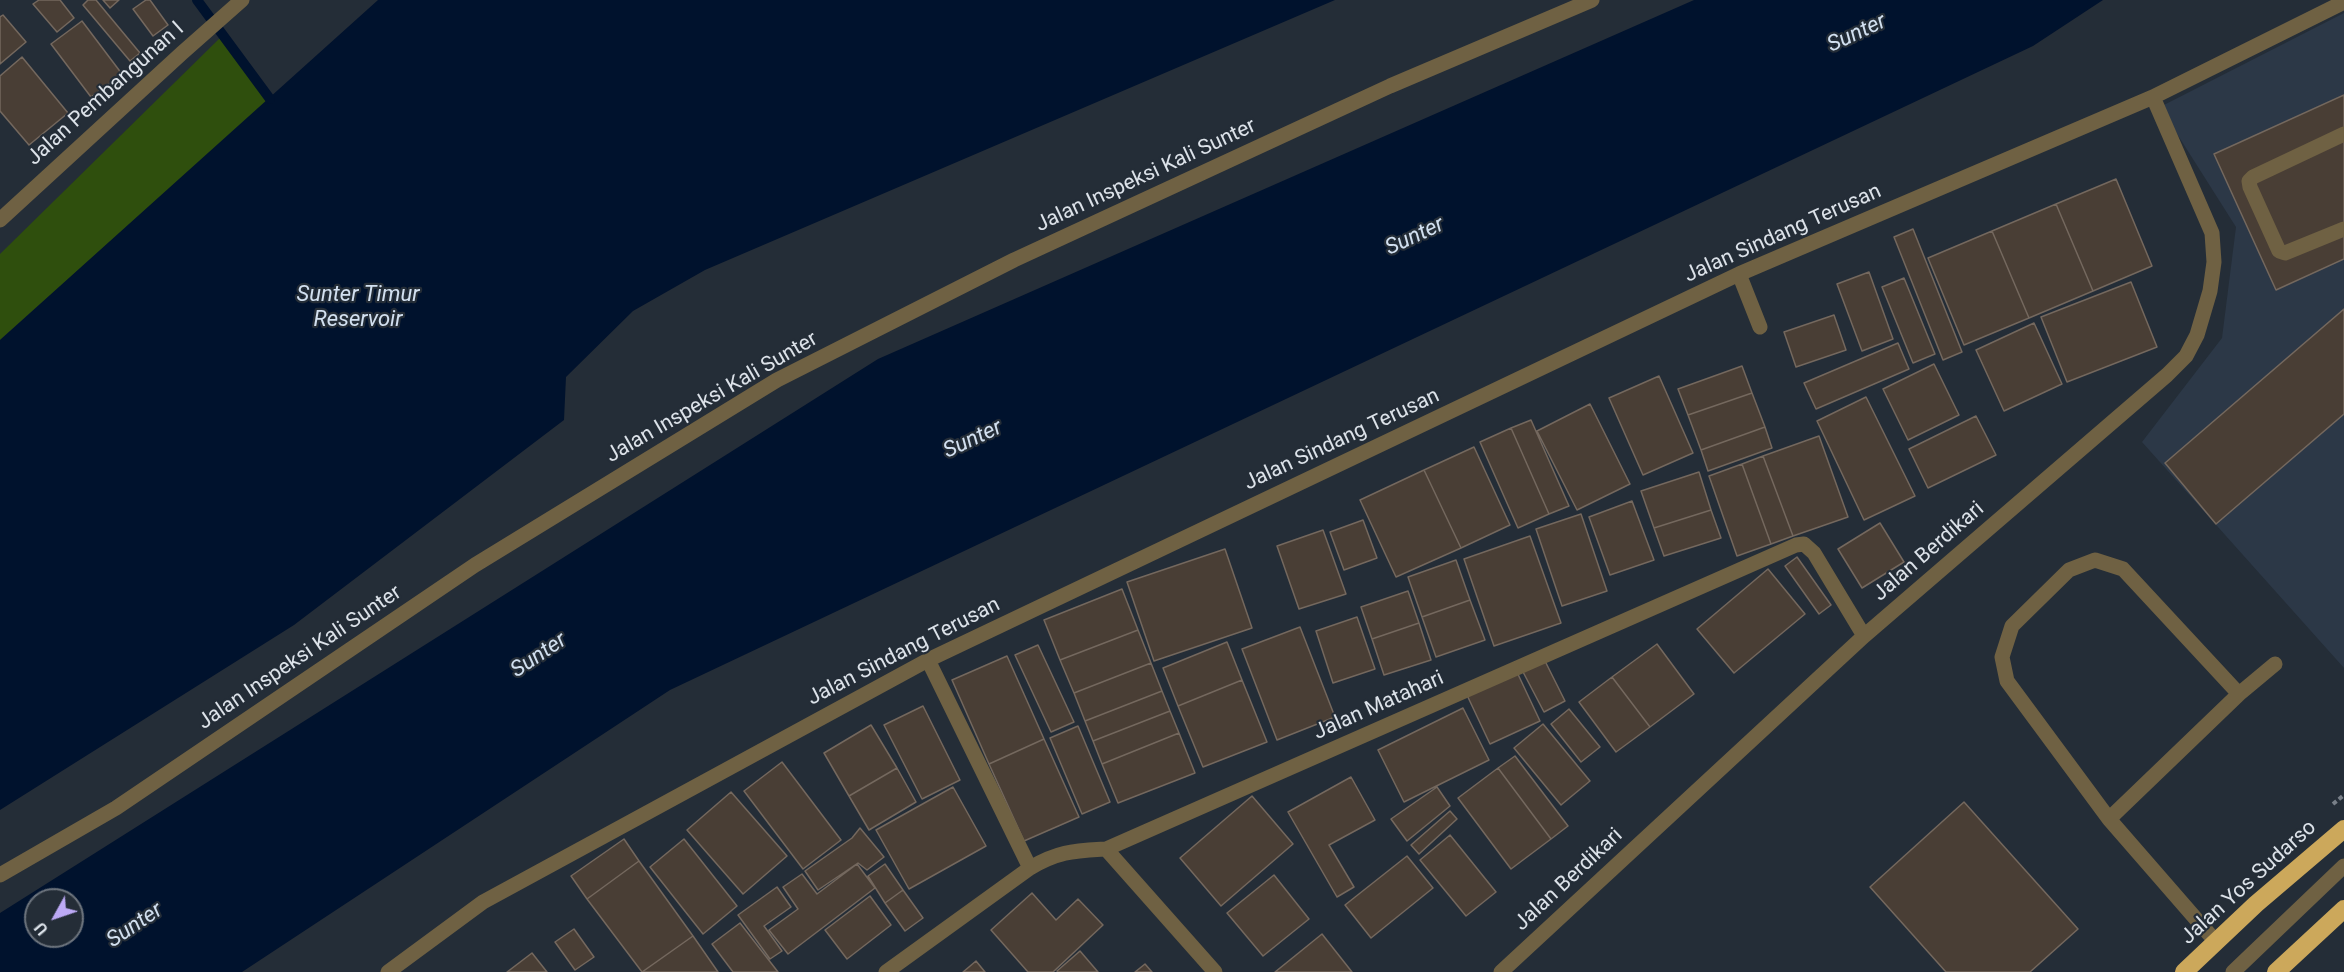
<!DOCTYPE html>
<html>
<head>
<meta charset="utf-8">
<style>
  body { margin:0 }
  #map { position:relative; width:2344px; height:972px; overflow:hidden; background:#242d37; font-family:Roboto,sans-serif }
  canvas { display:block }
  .north { position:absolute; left:24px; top:888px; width:60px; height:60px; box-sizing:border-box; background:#242d37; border:2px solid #6e757e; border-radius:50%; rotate:230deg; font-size:16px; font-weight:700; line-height:24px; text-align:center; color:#dce2e9 }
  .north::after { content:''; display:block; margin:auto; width:21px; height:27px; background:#bca9f5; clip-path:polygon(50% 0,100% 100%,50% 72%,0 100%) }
</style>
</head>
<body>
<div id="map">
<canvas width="2344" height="972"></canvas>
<div class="north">U</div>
</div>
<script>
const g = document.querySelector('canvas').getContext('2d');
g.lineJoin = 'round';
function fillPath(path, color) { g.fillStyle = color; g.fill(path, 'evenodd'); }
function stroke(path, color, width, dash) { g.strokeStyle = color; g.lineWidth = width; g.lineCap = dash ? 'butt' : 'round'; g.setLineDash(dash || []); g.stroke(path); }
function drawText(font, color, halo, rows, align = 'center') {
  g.font = font + ' Roboto,sans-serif'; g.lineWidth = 4.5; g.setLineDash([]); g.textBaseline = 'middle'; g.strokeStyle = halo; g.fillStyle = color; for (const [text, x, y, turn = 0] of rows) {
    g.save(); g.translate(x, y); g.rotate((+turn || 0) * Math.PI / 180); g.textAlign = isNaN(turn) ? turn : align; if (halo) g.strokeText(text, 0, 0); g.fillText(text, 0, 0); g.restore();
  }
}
fillPath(new Path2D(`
  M 2344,13 L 2344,668 L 2142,442 L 2222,338 L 2236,227 L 2160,107 Z`), '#2c3847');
fillPath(new Path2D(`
  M 223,35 L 270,99 L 0,340 L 0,254 Z`), '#2f4f0d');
fillPath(new Path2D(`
  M 378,0 L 1335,0 L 705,270 L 633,311 L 566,377 L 564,420 L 294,625 L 0,810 L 0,340 Z
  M 1694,0 L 2103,0 L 2033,46 L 670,690 L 242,972 L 0,972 L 0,913 L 878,359 ZM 36,900 L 72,900 L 72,936 L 36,936 Z`), '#00122d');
stroke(new Path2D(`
  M 197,0 L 270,99`), '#00122d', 10);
const building = new Path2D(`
  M 39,0 L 60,0 L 74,18 L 57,32 L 33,4 Z
  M 88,0 L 96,0 L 140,53 L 130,61 L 83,5 Z
  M 103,0 L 119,0 L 110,8 Z
  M 146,0 L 150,0 L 168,25 L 153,36 L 133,9 Z
  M 3,15 L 26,42 L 0,64 L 0,17 Z
  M 82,21 L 122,74 L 91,97 L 51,44 Z
  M 22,57 L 68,113 L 29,145 L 0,111 L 0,76 Z
  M 2344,95 L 2344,259 L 2276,290 L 2214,154 Z
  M 2116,179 L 2152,266 L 2093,291 L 2056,204 Z
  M 2056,204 L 2093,291 L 2029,318 L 1992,231 Z
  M 1913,229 L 1962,352 L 1943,360 L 1894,237 Z
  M 1992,231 L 2029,318 L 1964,345 L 1928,258 Z
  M 1869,272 L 1893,339 L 1862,351 L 1837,284 Z
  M 1904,278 L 1935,354 L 1913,363 L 1882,287 Z
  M 2131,282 L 2157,347 L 2067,382 L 2041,317 Z
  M 2344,309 L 2344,414 L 2216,524 L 2165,463 Z
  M 1834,315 L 1846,350 L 1796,367 L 1784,332 Z
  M 2034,323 L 2062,384 L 2004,411 L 1976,350 Z
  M 1898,343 L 1909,369 L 1816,409 L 1804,383 Z
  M 1934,364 L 1959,415 L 1908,440 L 1883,389 Z
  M 1742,366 L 1752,393 L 1688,415 L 1678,389 Z
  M 1659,376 L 1693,453 L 1643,475 L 1609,398 Z
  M 1752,393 L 1765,427 L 1701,450 L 1688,415 Z
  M 1866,397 L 1915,496 L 1864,520 L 1817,421 Z
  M 1590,404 L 1630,484 L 1577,510 L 1537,431 Z
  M 1976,416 L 1996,455 L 1928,488 L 1909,449 Z
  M 1531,420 L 1569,506 L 1549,514 L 1511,428 Z
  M 1765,427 L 1772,448 L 1708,471 L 1701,450 Z
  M 1511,428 L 1549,514 L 1518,528 L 1480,442 Z
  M 1819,436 L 1848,517 L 1793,536 L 1763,456 Z
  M 1474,447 L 1510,525 L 1461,548 L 1424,470 Z
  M 1763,456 L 1793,536 L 1771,544 L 1742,464 Z
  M 1742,464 L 1771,544 L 1737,556 L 1709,476 Z
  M 1424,470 L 1461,548 L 1396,577 L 1360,500 Z
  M 1699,472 L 1711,510 L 1654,528 L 1641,491 Z
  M 1632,501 L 1654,560 L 1610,575 L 1589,517 Z
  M 1711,510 L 1721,538 L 1664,556 L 1654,528 Z
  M 1581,514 L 1607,591 L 1562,606 L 1536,529 Z
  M 1363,520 L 1377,558 L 1344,570 L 1330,532 Z
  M 1880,523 L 1904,562 L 1862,588 L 1838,549 Z
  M 1323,530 L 1346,594 L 1299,609 L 1277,546 Z
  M 1530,536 L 1561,623 L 1494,646 L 1464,559 Z
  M 1225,549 L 1252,628 L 1154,661 L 1127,582 Z
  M 1797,557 L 1831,605 L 1819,614 L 1785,566 Z
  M 1456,560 L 1470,600 L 1422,617 L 1408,577 Z
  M 1768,569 L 1805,614 L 1734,673 L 1697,629 Z
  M 1122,589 L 1138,630 L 1060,660 L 1044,620 Z
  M 1408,591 L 1419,623 L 1372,639 L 1361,607 Z
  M 1470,600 L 1485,640 L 1436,657 L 1422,617 Z
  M 1357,617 L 1375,669 L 1333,683 L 1316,631 Z
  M 1419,623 L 1431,660 L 1384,675 L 1372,639 Z
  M 1300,627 L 1335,717 L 1277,740 L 1242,649 Z
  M 1138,630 L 1151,663 L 1074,693 L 1060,660 Z
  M 1227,642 L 1242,680 L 1178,706 L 1163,668 Z
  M 1657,644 L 1694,694 L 1650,727 L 1612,677 Z
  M 1038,645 L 1074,722 L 1051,732 L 1015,655 Z
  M 1007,656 L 1044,739 L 989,764 L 952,680 Z
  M 1544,659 L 1565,701 L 1544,712 L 1522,670 Z
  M 1151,663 L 1162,691 L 1085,721 L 1074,693 Z
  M 1516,670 L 1540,721 L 1490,744 L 1466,693 Z
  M 1612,677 L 1650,727 L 1616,752 L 1579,702 Z
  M 1242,680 L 1267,742 L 1203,767 L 1178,706 Z
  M 1162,691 L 1170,711 L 1093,741 L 1085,721 Z
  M 923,706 L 960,780 L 922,799 L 884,725 Z
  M 1463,708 L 1489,760 L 1404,802 L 1378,750 Z
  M 1569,709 L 1600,747 L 1581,762 L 1551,724 Z
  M 1170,711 L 1179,733 L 1102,764 L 1093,741 Z
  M 1543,724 L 1590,781 L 1561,805 L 1514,748 Z
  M 871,725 L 897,768 L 849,796 L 824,753 Z
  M 1078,726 L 1110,802 L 1082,814 L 1050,738 Z
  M 1179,733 L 1195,773 L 1118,803 L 1102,764 Z
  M 1044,739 L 1079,817 L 1024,841 L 989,764 Z
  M 1515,756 L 1568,826 L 1551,839 L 1498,768 Z
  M 782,762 L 841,840 L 803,869 L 744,791 Z
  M 897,768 L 916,802 L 869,830 L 849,796 Z
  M 1498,768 L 1551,839 L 1511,869 L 1458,798 Z
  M 1351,777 L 1375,820 L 1329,845 L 1354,887 L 1337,897 L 1288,812 Z
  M 953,787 L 986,846 L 909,889 L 876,830 Z
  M 1437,787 L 1450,806 L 1407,841 L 1391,819 Z
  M 731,792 L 787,856 L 743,894 L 687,830 Z
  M 1252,796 L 1293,844 L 1221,906 L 1180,858 Z
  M 1964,802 L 2078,929 L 2030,972 L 1946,972 L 1870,887 Z
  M 1450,811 L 1457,819 L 1419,854 L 1411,845 Z
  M 860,828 L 884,857 L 867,870 L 858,863 L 818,890 L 805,871 L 852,838 Z
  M 1450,835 L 1496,892 L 1466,916 L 1420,860 Z
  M 624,839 L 639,861 L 587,899 L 571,876 Z
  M 684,839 L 737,906 L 703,934 L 650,867 Z
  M 1407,856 L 1433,888 L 1371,938 L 1345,905 Z
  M 639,861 L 693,936 L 642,972 L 587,899 Z
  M 857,864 L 875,888 L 788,954 L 769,930 L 798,909 L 783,887 L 802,874 L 817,894 Z
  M 885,864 L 903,890 L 885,903 L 868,876 Z
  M 1274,875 L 1309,919 L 1263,956 L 1227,913 Z
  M 777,887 L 791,907 L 764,926 L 782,951 L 770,959 L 738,915 Z
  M 903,890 L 923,918 L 905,931 L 885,903 Z
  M 1032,893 L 1056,920 L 1078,899 L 1103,925 L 1053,972 L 1028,972 L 991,930 Z
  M 870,896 L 891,925 L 847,959 L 825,930 Z
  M 740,923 L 778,972 L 733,972 L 712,944 Z
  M 574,929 L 594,957 L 575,970 L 555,942 Z
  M 1322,934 L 1352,972 L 1275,972 Z
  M 693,936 L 718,972 L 642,972 Z
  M 1080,951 L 1098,972 L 1058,972 L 1057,971 Z
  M 532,953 L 547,972 L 507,972 Z
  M 976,961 L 985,972 L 963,972 Z
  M 1145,964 L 1152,972 L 1135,972 Z`);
fillPath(building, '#493e35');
stroke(building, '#74685e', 1.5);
stroke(new Path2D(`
  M 2333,804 L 2344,795`), '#787f88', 4, [4.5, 3]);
stroke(new Path2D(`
  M 2344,134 L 2253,177 L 2249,181 L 2250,187 L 2279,251 L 2285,253 L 2344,229
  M 0,220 L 182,53 L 242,0
  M 1739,274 L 1760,327
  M 928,660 L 1030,868
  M 2239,694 L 2123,569 L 2095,560 L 2069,570 L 2012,626 L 2002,657 L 2007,681 L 2109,819 L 2239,694 L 2275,664
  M 2109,819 L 2216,942
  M 1106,849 L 1215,972
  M 0,875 L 116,808 L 475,565 L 777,380 L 1014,260 L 1390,86 L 1592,0
  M 388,972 L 483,902 L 928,660 L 1739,274 L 2153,97 L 2344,2
  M 886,972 L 1030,868 C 1059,851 1074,851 1106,849 L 1796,545 L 1804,544 L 1814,553 L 1864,636
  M 1501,972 L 1864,636 L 2167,375 L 2186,356 L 2197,335 L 2210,291 L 2214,262 L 2212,233 L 2153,97
  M 2233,972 L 2344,866`), '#6f6143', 15);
stroke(new Path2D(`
  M 2184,972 L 2256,904 L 2344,829
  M 2276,972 L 2344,909`), '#cca85b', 18);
drawText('21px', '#dce2e9', '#242d37', [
  ["Jalan Pembangunan I",106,94,-42],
  ["Jalan Inspeksi Kali Sunter",1146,176,-25],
  ["Jalan Sindang Terusan",1783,234,-24],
  ["Jalan Inspeksi Kali Sunter",712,398,-30],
  ["Jalan Sindang Terusan",1342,440,-25],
  ["Jalan Berdikari",1929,552,-41],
  ["Jalan Sindang Terusan",904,652,-27],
  ["Jalan Inspeksi Kali Sunter",300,658,-34],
  ["Jalan Matahari",1379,706,-24],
  ["Jalan Berdikari",1569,880,-43],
  ["Jalan Yos Sudarso",2249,883,-42]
]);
drawText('italic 22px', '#d2e0f0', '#242d37', [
  ["Sunter",1857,34,-25],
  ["Sunter",1415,237,-25],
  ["Sunter Timur",358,295],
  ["Reservoir",358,320],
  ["Sunter",973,440,-25],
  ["Sunter",539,656,-34],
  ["Sunter",135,926,-34]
]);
</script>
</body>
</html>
